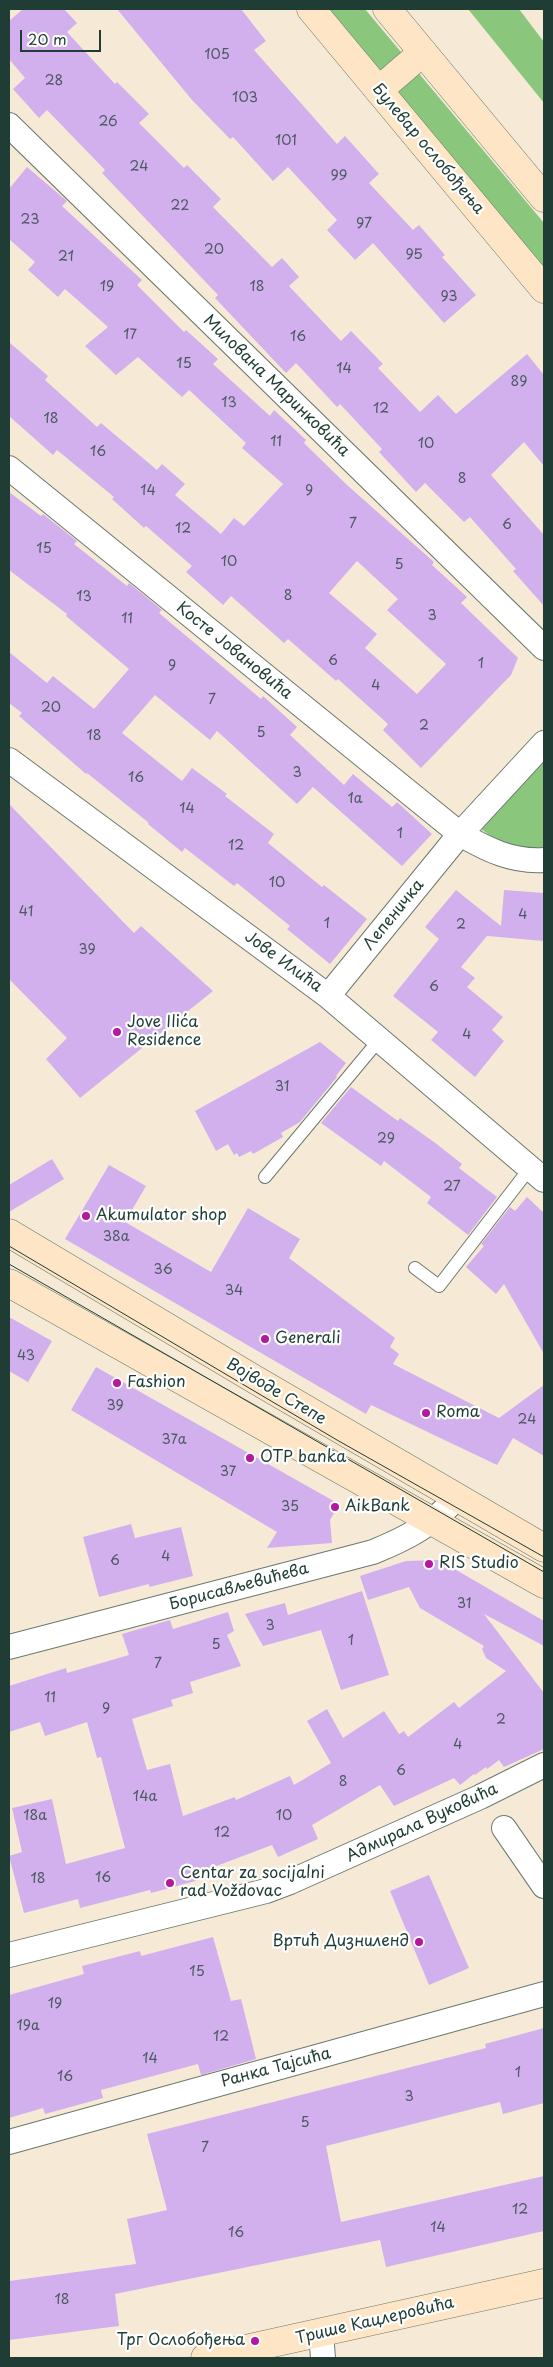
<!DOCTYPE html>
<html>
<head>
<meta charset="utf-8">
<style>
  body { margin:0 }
  #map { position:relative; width:553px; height:2367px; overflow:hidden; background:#f6ead7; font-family:"Playpen Sans",sans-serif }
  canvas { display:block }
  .frame { position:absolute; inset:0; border:10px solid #1f3d34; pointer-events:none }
  .scale { position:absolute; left:20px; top:30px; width:81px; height:22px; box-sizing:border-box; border:2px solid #1f3d34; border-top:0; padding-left:6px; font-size:15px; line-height:18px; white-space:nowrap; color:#1f3d34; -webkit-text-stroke:4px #fff; paint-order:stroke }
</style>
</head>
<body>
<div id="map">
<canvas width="553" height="2367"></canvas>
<div class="frame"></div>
<div class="scale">20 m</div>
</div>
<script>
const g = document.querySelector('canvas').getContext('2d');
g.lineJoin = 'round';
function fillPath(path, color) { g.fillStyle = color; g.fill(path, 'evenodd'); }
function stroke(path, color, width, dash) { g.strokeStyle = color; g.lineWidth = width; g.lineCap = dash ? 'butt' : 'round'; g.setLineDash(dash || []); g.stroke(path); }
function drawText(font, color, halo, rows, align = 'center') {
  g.font = font + ' "Playpen Sans",sans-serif'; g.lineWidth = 4.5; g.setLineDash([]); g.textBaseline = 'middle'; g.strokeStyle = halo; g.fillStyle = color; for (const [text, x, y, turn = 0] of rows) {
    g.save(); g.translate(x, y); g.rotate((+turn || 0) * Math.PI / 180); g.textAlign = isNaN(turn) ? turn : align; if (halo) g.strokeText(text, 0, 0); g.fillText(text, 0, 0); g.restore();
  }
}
fillPath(new Path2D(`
  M 323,9 L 365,9 L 544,223 L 544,273 Z
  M 468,9 L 519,9 L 544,42 L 544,103 Z
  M 544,762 L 544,851 C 519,849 500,845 480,828 Z`), '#8ac77c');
fillPath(new Path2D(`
  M 23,9 L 64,9 L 77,23 L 67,32 L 115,84 L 117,82 L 149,114 L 139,123 L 184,168 L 187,165 L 221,199 L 213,207 L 272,267 L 282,258 L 299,277 L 289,286 L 341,341 L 351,331 L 383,364 L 378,368 L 420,412 L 438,395 L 456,414 L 527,354 L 544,375 L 544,466 L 524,442 L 491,475 L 544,535 L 544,606 L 513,571 L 516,569 L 470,517 L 464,522 L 425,483 L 416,492 L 379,452 L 382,449 L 340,404 L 337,407 L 296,363 L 286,373 L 215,298 L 218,295 L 102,173 L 105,170 L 47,110 L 39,118 L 13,89 L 25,78 L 9,59 L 9,21 Z
  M 117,9 L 241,9 L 266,41 L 254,50 L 337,144 L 345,136 L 379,174 L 369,183 L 413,230 L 419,225 L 445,255 L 442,257 L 476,295 L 444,323 L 373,243 L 355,260 L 327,230 L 337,220 L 288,167 L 273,181 L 233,137 L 230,139 L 192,100 Z
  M 27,167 L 67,201 L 62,206 L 142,280 L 137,285 L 184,332 L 186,330 L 218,359 L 213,364 L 270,416 L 274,410 L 306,440 L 304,443 L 347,485 L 434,562 L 432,565 L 467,597 L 461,603 L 518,658 L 511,675 L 421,768 L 383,730 L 388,724 L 338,679 L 336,681 L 288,639 L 284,643 L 231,596 L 223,605 L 186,572 L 192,566 L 146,526 L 144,528 L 112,499 L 114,497 L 57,450 L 53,455 L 9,416 L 9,342 L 48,376 L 45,380 L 97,427 L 101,423 L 157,470 L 162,464 L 185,484 L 175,495 L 221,534 L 234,518 L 244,526 L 283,484 L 242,448 L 246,443 L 189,390 L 182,397 L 138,357 L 116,375 L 85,346 L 108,327 L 65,289 L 58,297 L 28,270 L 35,262 L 9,239 L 9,189 ZM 357,561 L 398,599 L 387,610 L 446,664 L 417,694 L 365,648 L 377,634 L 329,593 Z
  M 9,492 L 41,516 L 43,514 L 77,541 L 74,544 L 127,586 L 129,583 L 162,610 L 159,613 L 261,699 L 263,696 L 297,727 L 290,735 L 344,785 L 353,774 L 392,807 L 397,802 L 432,834 L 402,866 L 313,787 L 297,804 L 217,731 L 210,740 L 155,695 L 122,733 L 182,781 L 192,768 L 227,794 L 225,796 L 274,834 L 268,843 L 322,887 L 324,885 L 367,919 L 330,964 L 287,929 L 290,926 L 237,883 L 234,886 L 185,848 L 182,852 L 148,824 L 149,823 L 87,773 L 86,774 L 19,716 L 22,713 L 9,703 L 9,652 L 47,683 L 53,676 L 94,709 L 129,669 L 66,616 L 67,614 L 9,570 Z
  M 9,804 L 134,933 L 141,926 L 213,991 L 80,1098 L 46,1059 L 67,1038 L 9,979 Z
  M 456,890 L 501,926 L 504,890 L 544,893 L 544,941 L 487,936 L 461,967 L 475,978 L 467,987 L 503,1017 L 492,1030 L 504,1041 L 475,1077 L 431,1040 L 438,1032 L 393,996 L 439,939 L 425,927 Z
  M 320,1042 L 346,1063 L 336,1076 L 337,1077 L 300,1122 L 281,1133 L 283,1137 L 253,1154 L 251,1151 L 239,1157 L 237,1153 L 234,1155 L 228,1144 L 216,1151 L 195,1111 Z
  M 351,1087 L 398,1121 L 400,1118 L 434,1142 L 462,1164 L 459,1168 L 497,1197 L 468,1235 L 427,1203 L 431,1197 L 384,1161 L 381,1166 L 321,1123 Z
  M 52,1159 L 64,1179 L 9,1212 L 9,1185 Z
  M 109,1165 L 146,1186 L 125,1222 L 211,1272 L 248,1208 L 300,1239 L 289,1258 L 395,1338 L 390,1347 L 399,1354 L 393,1364 L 499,1418 L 544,1385 L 544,1456 L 513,1438 L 497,1465 L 371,1405 L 366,1414 L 65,1239 Z
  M 527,1197 L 544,1213 L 544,1354 L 504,1284 L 496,1294 L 466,1267 L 484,1246 L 481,1244 L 510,1207 L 515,1211 Z
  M 9,1317 L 52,1341 L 28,1382 L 9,1371 Z
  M 96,1367 L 339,1504 L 330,1520 L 332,1543 L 267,1548 L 277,1532 L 71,1410 Z
  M 131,1524 L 135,1538 L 181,1527 L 193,1576 L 149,1587 L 149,1584 L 99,1597 L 83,1537 Z
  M 439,1560 L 544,1621 L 544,1646 L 484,1614 L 544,1693 L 544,1749 L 504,1767 L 499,1760 L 487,1769 L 486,1767 L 475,1775 L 474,1774 L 460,1785 L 454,1778 L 394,1806 L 380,1785 L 312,1825 L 318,1839 L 278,1857 L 272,1845 L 198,1873 L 199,1880 L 151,1893 L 150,1890 L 80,1908 L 78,1899 L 24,1913 L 9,1856 L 22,1852 L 12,1808 L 52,1799 L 66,1864 L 125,1848 L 101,1757 L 97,1758 L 87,1722 L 45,1736 L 40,1722 L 9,1732 L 9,1686 L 66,1668 L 67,1673 L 129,1655 L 122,1634 L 170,1620 L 173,1629 L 228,1612 L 234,1631 L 227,1635 L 241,1666 L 190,1682 L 193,1693 L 171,1700 L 173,1706 L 132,1719 L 147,1770 L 170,1764 L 183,1816 L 235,1797 L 236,1800 L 290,1776 L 294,1785 L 331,1763 L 307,1721 L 327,1709 L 343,1738 L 384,1711 L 399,1734 L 404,1731 L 408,1737 L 454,1702 L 459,1708 L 506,1671 L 486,1658 L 482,1649 L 484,1646 L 420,1608 L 409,1587 L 368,1600 L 360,1576 L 406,1561 Z
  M 362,1591 L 389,1675 L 341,1690 L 321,1630 L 263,1646 L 245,1614 L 285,1603 L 288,1615 Z
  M 429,1875 L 469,1968 L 429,1985 L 390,1891 Z
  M 213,1937 L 231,2001 L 241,1999 L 256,2059 L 201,2075 L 198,2064 L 101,2090 L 103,2098 L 45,2114 L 43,2108 L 9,2118 L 9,1995 L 84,1974 L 82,1966 L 140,1951 L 141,1956 Z
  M 544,2028 L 544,2103 L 503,2114 L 500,2102 L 326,2146 L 341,2222 L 544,2176 L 544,2231 L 386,2267 L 380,2240 L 115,2294 L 119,2326 L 9,2340 L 9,2281 L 136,2264 L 127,2219 L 167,2210 L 147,2134 L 486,2048 L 485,2044 Z`), '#d2b0ee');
const lane = new Path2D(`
  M 265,1177 L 379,1040
  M 415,1268 L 439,1286 L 530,1168`);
const street = new Path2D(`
  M 9,125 L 544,648
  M 9,468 L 460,834 C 488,850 512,862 544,860
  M 9,760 L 328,996 L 544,1180
  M 328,996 L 460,834 L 544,743
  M 9,1647 L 373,1552 C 405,1539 433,1525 456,1498
  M 504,1828 L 544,1886
  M 9,1955 L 266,1891 L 290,1882 L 480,1797 L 544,1765
  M 9,2142 L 544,1994
  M 321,2333 L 323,2358`);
const secondary = new Path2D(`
  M 311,9 L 544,289
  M 387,9 L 544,198
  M 379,90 L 423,52
  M 9,1233 L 254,1379 L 544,1548
  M 9,1283 L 544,1584
  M 205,2358 L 544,2283`);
stroke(lane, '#6a7a6d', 14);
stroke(street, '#6a7a6d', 26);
stroke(secondary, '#6a7a6d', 29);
stroke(lane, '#fff', 12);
stroke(street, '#fff', 24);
stroke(secondary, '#fde5c5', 28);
stroke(new Path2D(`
  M 9,1246 L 337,1440 L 544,1557
  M 9,1264 L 544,1572`), '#1f3d34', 1);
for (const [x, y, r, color] of [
  [117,1032,5,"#b5179e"],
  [86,1216,5,"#b5179e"],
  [265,1339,5,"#b5179e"],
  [117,1383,5,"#b5179e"],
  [426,1413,5,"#b5179e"],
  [250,1458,5,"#b5179e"],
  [335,1507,5,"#b5179e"],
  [429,1564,5,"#b5179e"],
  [170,1883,5,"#b5179e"],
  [419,1942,5,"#b5179e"],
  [255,2341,5,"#b5179e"]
]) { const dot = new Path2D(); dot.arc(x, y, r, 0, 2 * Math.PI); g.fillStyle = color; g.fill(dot); stroke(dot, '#fff', 2); }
drawText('14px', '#4c5a62', null, [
  ["105",217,55],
  ["28",54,81],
  ["103",245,98],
  ["26",108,122],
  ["101",286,141],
  ["24",139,167],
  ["99",339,176],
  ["22",180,206],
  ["23",30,220],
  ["97",364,224],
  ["20",214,250],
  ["95",414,255],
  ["21",66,257],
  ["19",107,287],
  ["18",257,287],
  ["93",449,297],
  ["17",130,335],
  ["16",298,337],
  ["15",184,364],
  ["14",344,369],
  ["89",519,382],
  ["13",229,403],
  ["12",381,409],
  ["18",51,419],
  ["11",276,442],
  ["10",426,444],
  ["16",98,452],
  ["8",462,479],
  ["14",148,491],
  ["9",309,491],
  ["7",353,524],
  ["6",507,525],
  ["12",183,529],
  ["15",44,549],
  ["10",229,562],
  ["5",399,565],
  ["8",288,596],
  ["13",84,597],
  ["3",432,616],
  ["11",127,619],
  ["6",333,661],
  ["1",481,664],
  ["9",172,666],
  ["4",376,686],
  ["7",212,700],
  ["20",51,708],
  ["2",424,726],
  ["5",261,733],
  ["18",94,736],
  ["3",297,773],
  ["16",136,778],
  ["1a",355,799],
  ["14",187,809],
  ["1",400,834],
  ["12",236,846],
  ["10",277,883],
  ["41",26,912],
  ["4",523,915],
  ["1",327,924],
  ["2",461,925],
  ["39",87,950],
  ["6",434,987],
  ["4",467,1035],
  ["31",282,1087],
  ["29",386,1139],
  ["27",452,1187],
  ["38a",116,1237],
  ["36",163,1270],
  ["34",234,1291],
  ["43",26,1356],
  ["39",115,1406],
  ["24",527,1420],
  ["37a",174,1440],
  ["37",228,1472],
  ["35",290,1507],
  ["4",166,1557],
  ["6",115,1561],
  ["31",464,1604],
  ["3",270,1626],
  ["1",351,1641],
  ["5",216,1645],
  ["7",158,1664],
  ["11",50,1698],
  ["9",106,1709],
  ["2",501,1720],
  ["4",458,1745],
  ["6",401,1771],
  ["8",343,1782],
  ["14a",145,1797],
  ["18a",35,1816],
  ["10",284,1816],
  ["12",222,1833],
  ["16",103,1878],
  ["18",38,1879],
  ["15",197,1972],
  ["19",55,2004],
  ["19a",28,2026],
  ["12",221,2037],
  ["14",150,2059],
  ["1",518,2073],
  ["16",65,2077],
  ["3",409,2097],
  ["5",305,2123],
  ["7",205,2148],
  ["12",520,2210],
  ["14",438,2228],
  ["16",236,2233],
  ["18",62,2300]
]);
drawText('16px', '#1f3d34', '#fff', [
  ["Булевар ослобођења",428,149,50],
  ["Милована Маринковића",276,386,44],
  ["Косте Јовановића",234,651,39],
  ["Лепеничка",394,915,-51],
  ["Јове Илића",283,962,36],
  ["Војводе Степе",276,1392,31],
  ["Борисављевићева",239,1587,-15],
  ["Адмирала Вуковића",422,1823,-25],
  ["Ранка Тајсића",276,2068,-15],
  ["Трише Кацлеровића",375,2321,-13]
]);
drawText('16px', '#1f3d34', '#fff', [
  ["Jove Ilića",127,1023],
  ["Residence",127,1041],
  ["Akumulator shop",96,1216],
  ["Generali",275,1339],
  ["Fashion",127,1383],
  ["Roma",436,1413],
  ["OTP banka",260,1458],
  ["AikBank",345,1507],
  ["RIS Studio",439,1564],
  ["Centar za socijalni",180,1874],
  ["rad Voždovac",180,1892],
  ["Вртић Дизниленд",409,1942,"right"],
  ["Трг Ослобођења",245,2341,"right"]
], 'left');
</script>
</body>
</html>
